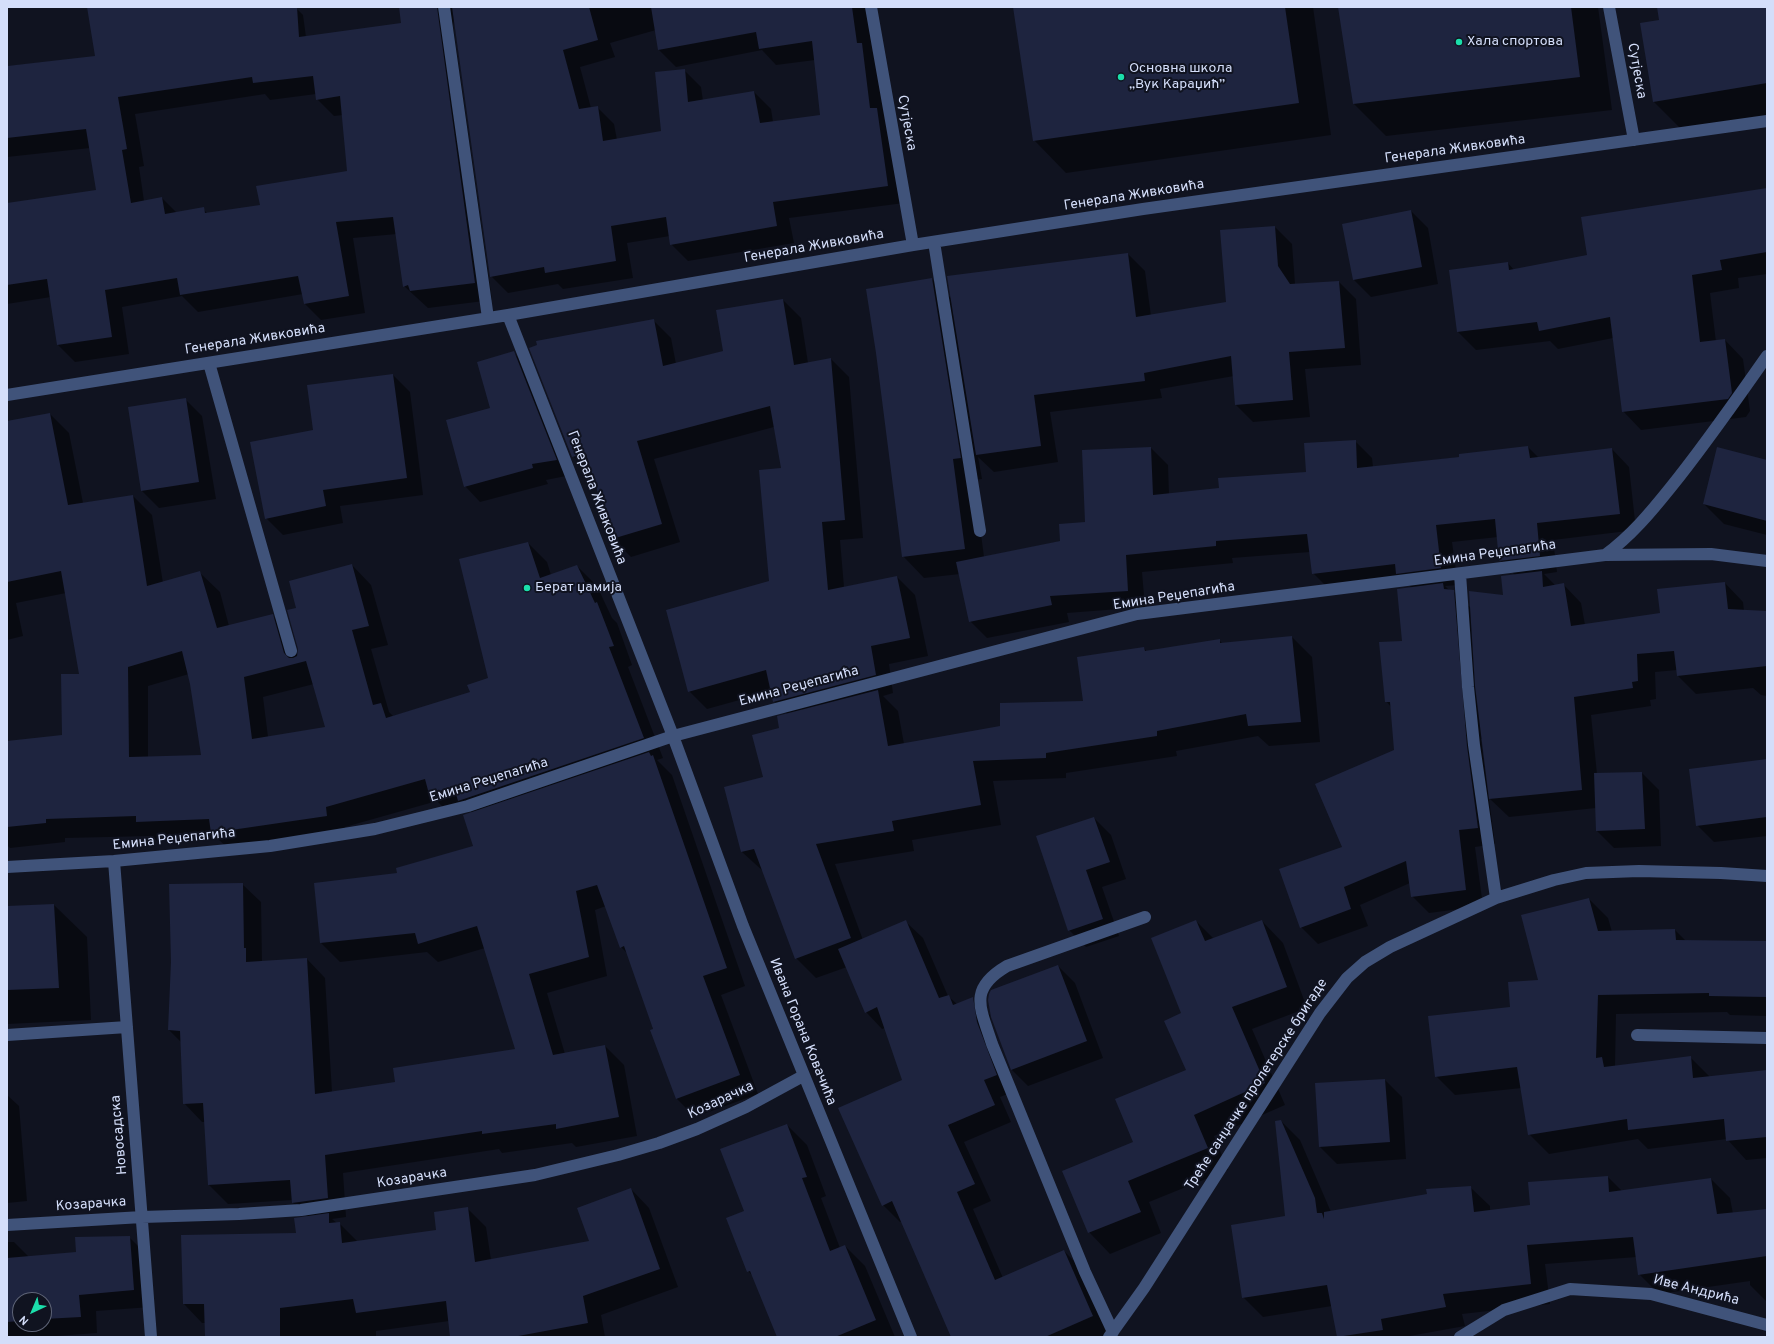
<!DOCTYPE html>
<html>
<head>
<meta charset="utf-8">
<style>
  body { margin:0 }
  #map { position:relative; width:1774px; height:1344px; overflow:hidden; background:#101320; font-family:Overpass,sans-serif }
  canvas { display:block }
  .frame { position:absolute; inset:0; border:8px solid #d4defa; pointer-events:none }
  .north { position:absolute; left:12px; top:1292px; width:40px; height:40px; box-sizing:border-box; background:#101320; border:1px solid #5e6477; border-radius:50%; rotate:224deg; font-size:11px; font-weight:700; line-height:16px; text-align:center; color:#d4defa }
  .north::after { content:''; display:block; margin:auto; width:14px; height:18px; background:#1bdfab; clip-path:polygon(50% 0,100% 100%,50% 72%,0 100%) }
</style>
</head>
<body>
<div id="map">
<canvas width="1774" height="1344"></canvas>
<div class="frame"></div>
<div class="north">N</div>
</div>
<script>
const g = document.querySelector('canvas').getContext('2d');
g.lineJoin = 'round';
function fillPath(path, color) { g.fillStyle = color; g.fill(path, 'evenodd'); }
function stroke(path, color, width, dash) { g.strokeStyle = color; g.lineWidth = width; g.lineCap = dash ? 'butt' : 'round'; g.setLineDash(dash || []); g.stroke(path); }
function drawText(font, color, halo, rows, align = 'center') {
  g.font = font + ' Overpass,sans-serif'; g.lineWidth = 4; g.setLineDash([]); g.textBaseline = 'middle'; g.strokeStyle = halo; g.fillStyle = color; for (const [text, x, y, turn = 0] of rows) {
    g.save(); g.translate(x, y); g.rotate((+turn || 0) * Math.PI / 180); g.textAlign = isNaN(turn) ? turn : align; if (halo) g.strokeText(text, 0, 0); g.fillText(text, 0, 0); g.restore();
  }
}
fillPath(new Path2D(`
  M 88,7 L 295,7 L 303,15 L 306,37 L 403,24 L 400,7 L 866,7 L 873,54 L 879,61 L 904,203 L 789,218 L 794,243 L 688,261 L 671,244 L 670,236 L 627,243 L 633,278 L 563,289 L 558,284 L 508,293 L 491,276 L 454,20 L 453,26 L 492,300 L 428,308 L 404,286 L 397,234 L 353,238 L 365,313 L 321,320 L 304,303 L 303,294 L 198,312 L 182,296 L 122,307 L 129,354 L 75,362 L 58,345 L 51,297 L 7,304 L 7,219 L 98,191 L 90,148 L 7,157 L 7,66 L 97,57 ZM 656,30 L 659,50 L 676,67 L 762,50 L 776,65 L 815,60 L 821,116 L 773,122 L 771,109 L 754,92 L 703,101 L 701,87 L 684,70 L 662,132 L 617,140 L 614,124 L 597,107 L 591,108 L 580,67 L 615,57 L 610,43 ZM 265,94 L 270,100 L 316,94 L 317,99 L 334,116 L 343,115 L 348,172 L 261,206 L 208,214 L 203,209 L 177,213 L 162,198 L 144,201 L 139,167 L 144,166 L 135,114 Z
  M 1014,7 L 1313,7 L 1331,135 L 1066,173 L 1034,140 Z
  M 1339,7 L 1598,7 L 1612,110 L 1386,136 L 1353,103 Z
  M 1658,7 L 1767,7 L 1767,117 L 1683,131 L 1654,102 L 1661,21 Z
  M 1767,188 L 1767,274 L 1738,278 L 1739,288 L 1710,293 L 1716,342 L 1725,340 L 1743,359 L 1750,411 L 1746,417 L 1641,430 L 1623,411 L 1613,338 L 1558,349 L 1550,341 L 1476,350 L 1458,332 L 1508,263 L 1514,270 L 1588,256 Z
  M 1411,211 L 1428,228 L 1438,284 L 1371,297 L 1354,280 Z
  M 1275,227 L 1292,244 L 1295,284 L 1339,282 L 1356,299 L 1361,365 L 1305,369 L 1310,417 L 1253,422 L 1236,405 L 1234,376 L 1160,389 L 1162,398 L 1050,412 L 1058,462 L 994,472 L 978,457 L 982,479 L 974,480 L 984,557 L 1061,541 L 1086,523 L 1151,448 L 1168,465 L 1169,494 L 1220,489 L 1307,473 L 1355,441 L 1372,458 L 1373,467 L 1461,457 L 1528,447 L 1539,458 L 1612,449 L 1629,467 L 1636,530 L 1553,540 L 1557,572 L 1544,574 L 1556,586 L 1563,584 L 1581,603 L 1585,625 L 1661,614 L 1725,583 L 1743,602 L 1744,611 L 1767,612 L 1767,696 L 1761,695 L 1753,688 L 1696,694 L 1678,676 L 1677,670 L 1655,672 L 1656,699 L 1650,700 L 1651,706 L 1591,715 L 1597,774 L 1642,773 L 1659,790 L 1661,846 L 1614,848 L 1597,831 L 1596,808 L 1509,817 L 1490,799 L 1483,739 L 1481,739 L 1495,844 L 1475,847 L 1483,906 L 1429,913 L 1412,896 L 1410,883 L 1360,905 L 1368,926 L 1318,944 L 1301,927 L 1395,751 L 1391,707 L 1386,701 L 1403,642 L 1412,588 L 1405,582 L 1330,590 L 1313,573 L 1310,552 L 1232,558 L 1233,563 L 1142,572 L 1145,607 L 1067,613 L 1069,622 L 987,638 L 970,621 L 960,574 L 924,578 L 903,556 L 932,279 L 952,299 L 1128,254 L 1145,271 L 1151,316 L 1227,303 ZM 1498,537 L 1500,560 L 1515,575 L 1504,596 L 1471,608 L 1453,591 L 1449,590 L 1445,586 L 1458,585 L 1452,542 Z
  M 783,300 L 801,318 L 808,363 L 831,359 L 849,377 L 863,538 L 840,540 L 844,587 L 897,577 L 915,595 L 928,656 L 889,664 L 893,693 L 883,696 L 898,711 L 904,744 L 1001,727 L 1084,702 L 1144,648 L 1147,652 L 1219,640 L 1223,644 L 1292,637 L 1312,657 L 1320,742 L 1269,746 L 1258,736 L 1176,751 L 1177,756 L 1066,773 L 1066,778 L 993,781 L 1001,825 L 912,840 L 914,851 L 835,864 L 863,940 L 906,922 L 923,938 L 948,996 L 957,1004 L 973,998 L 990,1015 L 993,1039 L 1013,1092 L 1000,1097 L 1011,1122 L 964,1142 L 991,1201 L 973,1209 L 1003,1278 L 1064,1251 L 1081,1268 L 1109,1333 L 1100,1337 L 952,1337 L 902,1221 L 900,1222 L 883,1205 L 904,1080 L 885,1028 L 882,1029 L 866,1012 L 847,967 L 816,978 L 796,958 L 764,872 L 742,852 L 725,788 L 765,778 L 780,728 L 788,715 L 774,701 L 772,691 L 707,709 L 689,691 L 770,582 L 782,469 L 774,427 L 654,459 L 680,542 L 631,557 L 613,539 L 593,474 L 591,475 L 573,456 L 653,320 L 671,338 L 676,364 L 724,351 Z
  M 514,353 L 529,368 L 571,475 L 546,480 L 548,484 L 480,502 L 465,486 L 491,409 Z
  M 393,375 L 410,392 L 423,495 L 340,506 L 343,523 L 283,535 L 266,518 L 314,431 Z
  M 185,399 L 202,416 L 216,499 L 159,508 L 142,491 L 129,408 Z
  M 50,414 L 69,433 L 83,503 L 133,496 L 152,515 L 163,583 L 200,573 L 220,592 L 229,626 L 272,615 L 292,635 L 298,655 L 299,649 L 297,609 L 352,565 L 371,585 L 388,645 L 371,649 L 389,712 L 393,716 L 471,693 L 489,679 L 528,543 L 547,562 L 551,575 L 577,566 L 597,586 L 612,618 L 617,623 L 632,665 L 628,667 L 663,758 L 657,760 L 672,775 L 745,986 L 721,995 L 758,1094 L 695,1117 L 676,1098 L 628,954 L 621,947 L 606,906 L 595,910 L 607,976 L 547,993 L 565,1054 L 605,1046 L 624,1065 L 637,1136 L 576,1147 L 572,1143 L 502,1153 L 499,1149 L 343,1173 L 346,1217 L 332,1219 L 337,1223 L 339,1223 L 358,1242 L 438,1231 L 467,1208 L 486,1227 L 491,1260 L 590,1242 L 631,1189 L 649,1208 L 678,1287 L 601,1315 L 605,1337 L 451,1337 L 449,1321 L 376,1331 L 376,1337 L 206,1337 L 205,1323 L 202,1323 L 184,1304 L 297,1234 L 308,1217 L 293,1203 L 293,1200 L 228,1204 L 209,1185 L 205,1122 L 202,1122 L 184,1103 L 181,1042 L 169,1030 L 242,884 L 261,902 L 262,962 L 307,959 L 325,978 L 332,1092 L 396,1083 L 516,1049 L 485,948 L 438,962 L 427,952 L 340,962 L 321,943 L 398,874 L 474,847 L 472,813 L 467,808 L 449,813 L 437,801 L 345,827 L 346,835 L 232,852 L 218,839 L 157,841 L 152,836 L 65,838 L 65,842 L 10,848 L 7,845 L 7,742 L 63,736 L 80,675 L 66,593 L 16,603 L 23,636 L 7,640 L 7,422 ZM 189,674 L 202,756 L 148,757 L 148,686 ZM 314,684 L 327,728 L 268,737 L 263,697 Z
  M 1767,461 L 1767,535 L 1724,524 L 1704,504 Z
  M 1767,760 L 1767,836 L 1714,842 L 1697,825 Z
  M 1094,818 L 1111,835 L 1126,879 L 1102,887 L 1119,936 L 1086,947 L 1069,930 Z
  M 1589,899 L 1608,918 L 1612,932 L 1675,930 L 1686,941 L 1767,942 L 1767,1016 L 1730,1015 L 1727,1012 L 1616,1014 L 1615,1066 L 1690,1057 L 1710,1077 L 1767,1071 L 1767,1158 L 1746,1160 L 1727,1139 L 1648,1149 L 1638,1139 L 1549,1154 L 1529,1134 L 1522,1088 L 1455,1095 L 1436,1076 L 1540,981 Z
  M 54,905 L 87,937 L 91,1020 L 7,1024 L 7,907 Z
  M 1196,921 L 1214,939 L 1262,921 L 1283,943 L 1307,1008 L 1252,1029 L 1285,1105 L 1214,1136 L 1228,1170 L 1149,1202 L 1161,1233 L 1110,1254 L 1089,1232 L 1134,1143 L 1187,1070 L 1182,1014 Z
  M 1058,966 L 1075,983 L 1103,1058 L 1028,1086 L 1011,1069 Z
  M 1385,1080 L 1402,1097 L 1406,1159 L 1337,1164 L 1320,1147 Z
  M 7,1095 L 19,1106 L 27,1201 L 7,1203 Z
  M 1281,1121 L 1300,1140 L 1331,1212 L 1470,1187 L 1490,1206 L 1490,1211 L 1531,1206 L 1608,1177 L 1622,1191 L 1711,1179 L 1730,1198 L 1733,1214 L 1767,1210 L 1767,1302 L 1750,1285 L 1750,1281 L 1659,1294 L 1639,1274 L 1637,1257 L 1545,1264 L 1550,1304 L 1462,1314 L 1465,1326 L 1404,1337 L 1338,1337 L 1332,1306 L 1263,1317 L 1243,1297 L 1286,1217 Z
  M 787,1125 L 807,1145 L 826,1196 L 821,1198 L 840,1248 L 845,1246 L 865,1266 L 895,1337 L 778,1337 L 753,1276 L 748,1271 L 745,1212 Z
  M 129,1237 L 146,1254 L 151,1307 L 96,1311 L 97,1333 L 43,1337 L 7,1337 L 7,1242 L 14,1242 L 29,1257 L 77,1253 ZM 20,1300 L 44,1300 L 44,1324 L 20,1324 Z`), '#0007');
fillPath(new Path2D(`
  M 87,7 L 297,7 L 299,37 L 401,23 L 399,7 L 437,7 L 475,283 L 410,291 L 408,285 L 403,287 L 393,217 L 336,222 L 349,296 L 304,304 L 298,276 L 180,295 L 177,278 L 105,290 L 112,337 L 57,345 L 47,279 L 7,285 L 7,203 L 96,190 L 86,129 L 7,138 L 7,66 L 95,56 ZM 313,76 L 316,100 L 340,96 L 347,171 L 256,186 L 260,205 L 205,213 L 204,207 L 165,214 L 162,197 L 131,203 L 122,150 L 127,149 L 118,97 L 252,77 L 253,83 Z
  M 452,7 L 589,7 L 598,40 L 563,50 L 579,109 L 598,106 L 603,141 L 661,131 L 655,72 L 685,69 L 688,102 L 754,91 L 760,123 L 820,115 L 812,41 L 759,49 L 756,32 L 658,50 L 651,7 L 852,7 L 857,43 L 862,43 L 870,108 L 877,108 L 888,186 L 773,202 L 777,226 L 670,245 L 666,217 L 611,226 L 616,261 L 545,273 L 544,267 L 490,277 Z
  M 1013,7 L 1285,7 L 1299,103 L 1033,141 Z
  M 1338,7 L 1571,7 L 1580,77 L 1353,104 Z
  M 1657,7 L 1767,7 L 1767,83 L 1653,102 L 1640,23 L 1659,20 Z
  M 1767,188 L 1767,252 L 1720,260 L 1722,270 L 1692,275 L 1700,342 L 1725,339 L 1732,393 L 1728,399 L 1622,412 L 1610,317 L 1539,331 L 1537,322 L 1457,332 L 1449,270 L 1508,262 L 1509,270 L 1587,255 L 1581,217 Z
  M 1411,210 L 1422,267 L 1353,280 L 1342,224 Z
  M 1275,226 L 1278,266 L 1290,284 L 1339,281 L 1345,348 L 1289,352 L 1293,400 L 1235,405 L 1231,356 L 1144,373 L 1145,381 L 1034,395 L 1041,446 L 976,455 L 947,276 L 1128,253 L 1136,317 L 1226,302 L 1220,230 Z
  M 932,278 L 961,458 L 953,459 L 965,549 L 902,557 L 876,353 L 866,289 Z
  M 783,299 L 794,365 L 831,358 L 845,520 L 822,522 L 828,590 L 897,576 L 910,638 L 871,646 L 876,675 L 773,702 L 766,670 L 688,692 L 666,610 L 769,581 L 759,470 L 781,468 L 770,406 L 637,441 L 662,524 L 612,539 L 586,454 L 572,457 L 529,348 L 537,345 L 536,341 L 654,319 L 663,366 L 723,351 L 716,310 Z
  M 514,351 L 557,460 L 532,464 L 533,468 L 464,487 L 446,420 L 490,408 L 477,362 Z
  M 393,374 L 407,478 L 323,490 L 326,506 L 265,519 L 250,442 L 313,430 L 307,385 Z
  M 186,398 L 199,482 L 141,491 L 128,407 Z
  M 50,413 L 68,505 L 133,495 L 147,586 L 200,571 L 217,628 L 273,614 L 284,653 L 289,658 L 293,658 L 297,656 L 298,649 L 287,610 L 296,608 L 289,581 L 352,564 L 369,626 L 352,630 L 373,705 L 381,703 L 386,718 L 470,692 L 467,685 L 488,678 L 459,559 L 528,542 L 540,578 L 577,565 L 595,603 L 597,602 L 614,646 L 609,647 L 644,738 L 458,801 L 454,787 L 429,794 L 425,779 L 326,807 L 327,816 L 211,833 L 209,819 L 136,822 L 136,816 L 46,819 L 46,823 L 7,827 L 7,741 L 62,735 L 61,674 L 79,674 L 61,571 L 7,582 L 7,421 ZM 182,651 L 190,684 L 201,755 L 129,757 L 128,667 ZM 306,661 L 325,727 L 252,739 L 244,677 Z
  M 1356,440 L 1357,468 L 1459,457 L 1459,454 L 1528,446 L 1530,458 L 1612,448 L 1620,514 L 1537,523 L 1540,556 L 1499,561 L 1495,519 L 1436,525 L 1441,568 L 1396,574 L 1395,564 L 1312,574 L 1307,534 L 1216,541 L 1216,546 L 1126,555 L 1128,591 L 1050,596 L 1052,605 L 969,622 L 956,562 L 1060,541 L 1059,524 L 1085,522 L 1082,450 L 1151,447 L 1153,495 L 1219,488 L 1218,478 L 1306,472 L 1304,443 Z
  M 1717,447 L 1767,460 L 1767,521 L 1703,504 Z
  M 1542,571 L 1543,587 L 1564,583 L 1571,626 L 1660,613 L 1657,589 L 1725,582 L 1728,609 L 1767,611 L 1767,666 L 1677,676 L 1674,651 L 1637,654 L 1638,681 L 1632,682 L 1633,688 L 1574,697 L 1582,790 L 1489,799 L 1475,686 L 1469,591 L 1503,595 L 1501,576 Z
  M 1443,583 L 1444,589 L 1454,590 L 1467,746 L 1478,828 L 1459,830 L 1466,890 L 1411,897 L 1406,861 L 1344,887 L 1351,909 L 1300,928 L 1279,869 L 1342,847 L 1315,784 L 1394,750 L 1390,702 L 1385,702 L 1379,642 L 1402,641 L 1397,589 Z
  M 1292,636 L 1301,722 L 1248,726 L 1246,714 L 1157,731 L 1157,736 L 1046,753 L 1046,758 L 973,761 L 981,805 L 892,821 L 894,831 L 816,844 L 851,938 L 795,959 L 754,849 L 741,852 L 724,787 L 763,777 L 752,735 L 779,728 L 777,716 L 878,690 L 888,746 L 1000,726 L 1000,703 L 1083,701 L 1077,657 L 1144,647 L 1145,651 L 1220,639 L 1220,643 Z
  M 649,752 L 651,756 L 653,755 L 727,968 L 703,976 L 740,1075 L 676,1099 L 650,1030 L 653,1029 L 624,946 L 620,948 L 597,885 L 576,891 L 589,957 L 529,974 L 553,1055 L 605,1045 L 619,1117 L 556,1129 L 556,1124 L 482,1134 L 482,1131 L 325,1155 L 328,1198 L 292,1203 L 290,1180 L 208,1185 L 203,1103 L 183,1104 L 180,1031 L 168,1030 L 171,962 L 169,884 L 243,883 L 244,948 L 246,948 L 246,962 L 307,958 L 315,1094 L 395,1082 L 393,1068 L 515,1049 L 477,926 L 418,944 L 415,933 L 320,943 L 314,883 L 397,873 L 396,868 L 473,846 L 463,815 Z
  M 1767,759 L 1767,817 L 1696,826 L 1689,769 Z
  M 1642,772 L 1645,829 L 1596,831 L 1594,773 Z
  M 1094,817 L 1110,862 L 1086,870 L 1103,919 L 1068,931 L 1036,836 Z
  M 1589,898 L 1598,931 L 1675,929 L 1676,940 L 1767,941 L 1767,997 L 1709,996 L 1709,993 L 1598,995 L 1596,1058 L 1602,1057 L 1604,1067 L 1691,1056 L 1693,1078 L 1767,1070 L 1767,1137 L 1726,1141 L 1724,1119 L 1628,1130 L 1627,1119 L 1528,1135 L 1517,1067 L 1435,1077 L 1428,1016 L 1510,1007 L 1508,982 L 1538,980 L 1521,915 Z
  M 54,904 L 59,988 L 7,990 L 7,906 Z
  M 906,920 L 939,998 L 949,995 L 953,1005 L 973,997 L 977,1022 L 997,1075 L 984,1080 L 995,1105 L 948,1125 L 975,1184 L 957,1192 L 995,1280 L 1064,1250 L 1093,1316 L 1045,1337 L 951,1337 L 892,1201 L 882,1206 L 838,1108 L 902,1080 L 877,1007 L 865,1013 L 838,949 Z
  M 1196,920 L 1205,941 L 1262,920 L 1287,987 L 1232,1007 L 1265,1083 L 1194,1115 L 1208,1148 L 1128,1181 L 1141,1212 L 1088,1233 L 1062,1171 L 1133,1142 L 1115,1099 L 1186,1070 L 1164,1021 L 1181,1013 L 1151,938 Z
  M 1058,965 L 1087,1041 L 1011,1070 L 991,1017 L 988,1000 L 989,994 L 991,990 Z
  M 1385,1079 L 1390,1142 L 1319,1147 L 1315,1083 Z
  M 1281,1120 L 1315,1198 L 1317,1213 L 1322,1213 L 1324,1219 L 1324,1212 L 1427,1194 L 1426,1189 L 1471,1186 L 1474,1212 L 1530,1205 L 1528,1182 L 1608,1176 L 1609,1192 L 1711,1178 L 1717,1214 L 1767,1209 L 1767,1256 L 1638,1275 L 1633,1237 L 1527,1245 L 1531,1284 L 1443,1294 L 1446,1307 L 1381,1319 L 1383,1330 L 1337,1337 L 1327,1285 L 1242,1298 L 1231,1225 L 1285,1216 L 1275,1121 Z
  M 787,1124 L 807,1177 L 802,1178 L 830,1251 L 845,1245 L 876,1320 L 835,1337 L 777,1337 L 750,1271 L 747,1272 L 726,1218 L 744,1211 L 720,1149 Z
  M 631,1188 L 660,1269 L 583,1296 L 588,1323 L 513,1337 L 450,1337 L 446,1301 L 356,1313 L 353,1299 L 280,1308 L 280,1337 L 205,1337 L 204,1304 L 183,1304 L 181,1235 L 296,1233 L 294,1218 L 329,1213 L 329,1223 L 340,1222 L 342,1243 L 436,1230 L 434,1212 L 468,1207 L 475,1262 L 589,1241 L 577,1208 Z
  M 130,1236 L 134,1290 L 79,1295 L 81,1317 L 44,1319 L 44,1300 L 20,1300 L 20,1321 L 7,1322 L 7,1258 L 76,1252 L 75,1237 Z`), '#1e243f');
stroke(new Path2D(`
  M 444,7 L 488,318
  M 871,7 L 913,245
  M 1609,7 L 1634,140
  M 934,242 L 980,531
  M 508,315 L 673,736 L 743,926 L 911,1337
  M 209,363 L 291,651
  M 7,395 L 508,315 L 913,245 L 1143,209 L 1767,121
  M 1605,555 C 1631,536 1651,512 1671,487 C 1705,445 1736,400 1767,356
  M 1460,574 L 1468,687 L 1474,745 L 1496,898
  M 114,861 L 151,1337
  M 7,867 L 114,861 L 270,846 L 375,829 L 468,806 L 673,736 L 1137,614 L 1605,555 L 1711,554 L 1767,561
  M 7,1035 L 127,1027
  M 1637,1035 L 1767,1038
  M 7,1225 L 142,1217 L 239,1214 L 301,1210 L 535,1175 L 618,1155 L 659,1143 L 697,1129 L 746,1107 L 803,1076
  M 1113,1332 L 1085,1272 L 992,1044 C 980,1007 968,989 1007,966 L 1145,917
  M 1109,1337 L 1144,1288 L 1320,1013 L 1347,978 L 1365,962 L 1390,947 L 1496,898 L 1554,880 L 1586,873 L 1639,871 L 1721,873 L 1767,876
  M 1460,1337 L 1504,1310 L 1570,1289 L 1651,1294 L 1767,1325`), '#40537a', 12);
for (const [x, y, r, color] of [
  [1459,42,4,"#1bdfab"],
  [1121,77,4,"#1bdfab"],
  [527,588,4,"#1bdfab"]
]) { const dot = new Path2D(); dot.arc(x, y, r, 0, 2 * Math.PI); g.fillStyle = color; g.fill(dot); stroke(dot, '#101320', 1.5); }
drawText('14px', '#d4defa', '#101320', [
  ["Хала спортова",1467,42],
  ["Основна школа",1129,69],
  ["„Вук Караџић”",1129,85],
  ["Берат џамија",535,588]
], 'left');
drawText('14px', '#d4defa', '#101320', [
  ["Сутјеска",1636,71,80],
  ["Сутјеска",906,123,80],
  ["Генерала Живковића",1455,150,-8],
  ["Генерала Живковића",1134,196,-9],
  ["Генерала Живковића",814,247,-10],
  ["Генерала Живковића",255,340,-9],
  ["Генерала Живковића",596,498,69],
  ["Емина Реџепагића",1495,554,-8],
  ["Емина Реџепагића",1174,597,-9],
  ["Емина Реџепагића",799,687,-15],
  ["Емина Реџепагића",489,781,-17],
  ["Емина Реџепагића",174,840,-6],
  ["Ивана Горана Ковачића",802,1032,68],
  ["Треће санџачке пролетерске бригаде",1257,1085,-57],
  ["Козарачка",721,1101,-25],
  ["Новосадска",120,1135,-95],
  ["Козарачка",412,1179,-9],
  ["Козарачка",91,1205,-4],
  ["Иве Андрића",1696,1291,14]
]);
</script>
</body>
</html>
